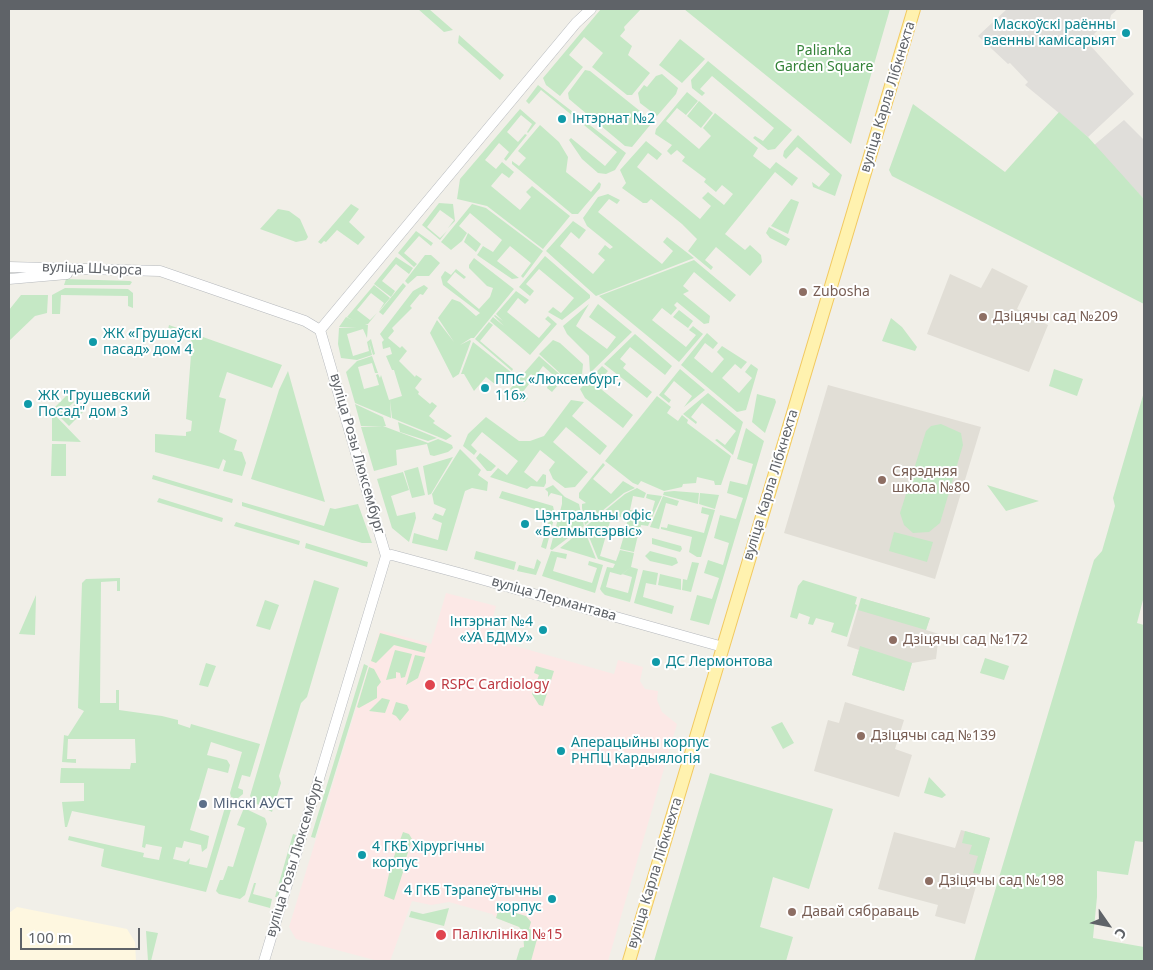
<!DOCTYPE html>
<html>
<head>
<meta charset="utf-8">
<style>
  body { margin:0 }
  #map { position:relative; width:1153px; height:970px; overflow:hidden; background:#f1efe8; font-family:"Noto Sans",sans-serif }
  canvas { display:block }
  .frame { position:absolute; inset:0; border:10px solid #5f6368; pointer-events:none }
  .north { position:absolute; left:1083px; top:900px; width:50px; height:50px; -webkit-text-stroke:4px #fff; paint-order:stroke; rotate:123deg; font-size:14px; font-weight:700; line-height:20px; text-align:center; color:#5f6368 }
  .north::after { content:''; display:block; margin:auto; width:18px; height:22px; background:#5f6368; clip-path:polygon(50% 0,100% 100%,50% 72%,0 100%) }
  .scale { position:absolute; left:20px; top:928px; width:120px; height:22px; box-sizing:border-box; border:2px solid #5f6368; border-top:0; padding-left:6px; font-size:15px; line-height:18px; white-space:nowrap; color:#5f6368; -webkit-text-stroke:4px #fff; paint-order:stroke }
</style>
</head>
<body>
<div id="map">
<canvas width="1153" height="970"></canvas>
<div class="frame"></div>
<div class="north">С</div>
<div class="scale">100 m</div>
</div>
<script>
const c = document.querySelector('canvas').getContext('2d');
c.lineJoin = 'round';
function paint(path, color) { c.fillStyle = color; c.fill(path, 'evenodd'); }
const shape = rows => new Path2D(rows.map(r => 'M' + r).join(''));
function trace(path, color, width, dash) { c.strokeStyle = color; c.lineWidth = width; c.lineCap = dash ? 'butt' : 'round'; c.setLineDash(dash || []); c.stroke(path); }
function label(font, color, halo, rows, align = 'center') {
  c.font = font + ' "Noto Sans",sans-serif'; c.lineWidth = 4; c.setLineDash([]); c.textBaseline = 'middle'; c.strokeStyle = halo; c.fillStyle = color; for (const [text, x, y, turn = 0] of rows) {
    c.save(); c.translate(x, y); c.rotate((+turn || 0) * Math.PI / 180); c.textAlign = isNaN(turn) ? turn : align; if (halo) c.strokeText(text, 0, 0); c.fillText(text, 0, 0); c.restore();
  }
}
paint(shape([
  [17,907,127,929,135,942,136,961,9,961,9,913]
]), '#fef7e0');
paint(shape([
  [1007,9,1118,9,1111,15,1110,19,1094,34,1096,37,1089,44,1134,94,1088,137,1025,85,1028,82,1010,63,1008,64,978,36],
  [1124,120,1144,140,1144,199,1093,146]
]), '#e0deda');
paint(shape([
  [992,268,1028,286,1017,309,1048,325,1029,372,927,334,950,274,981,288],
  [828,385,981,427,935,579,784,533],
  [861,598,930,618,926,630,939,634,936,659,912,663,904,691,852,675,859,650,847,646],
  [845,702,904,720,895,749,912,755,899,797,814,771,828,720,839,723],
  [961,830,990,838,965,924,935,916,938,905,878,889,894,832,955,848]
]), '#e1ded6');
paint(shape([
  [446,593,496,606,487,638,614,674,618,660,643,667,640,681,645,689,658,691,657,700,662,712,677,724,608,961,519,961,524,942,523,932,519,927,496,918,492,914,449,902,431,905,412,901,390,961,378,961,296,939,289,927,380,630,431,644]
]), '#fce8e6');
paint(shape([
  [418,9,429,9,453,30,444,32],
  [601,9,641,9,624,27,625,30,620,36,632,46,628,55,650,73,632,95,627,95,592,67,603,53,584,37,569,55,583,67,560,96,546,85,543,78],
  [684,9,890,9,851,144],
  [459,35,504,75,500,80,458,43],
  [680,39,705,59,682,83,659,65],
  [708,61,792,130,775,149,768,150,753,138,755,136,763,141,774,128,712,76,700,89,705,93,702,96,692,88,691,80],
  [585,70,590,71,650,119,651,124,632,147,625,146,569,99,568,93],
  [662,74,678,88,676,94,657,116,640,103,638,93,644,85,647,87,656,76],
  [538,85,626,153,615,170,606,174,598,173,582,159,569,140,571,138,605,166,617,152,541,90,529,104,526,101],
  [687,92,698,101,686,115,677,108,666,121,699,149,711,136,703,128,715,113,758,148,753,156,770,169,776,162,798,178,792,186,775,172,725,234,745,250,750,245,761,255,762,262,750,276,716,247,705,260,713,267,711,270,688,251,697,239,682,224,651,199,647,203,643,203,622,188,626,183,620,170,646,141,662,154,657,160,648,153,637,167,700,219,711,206,702,198,708,192,724,205,733,194,722,185,716,192,704,182,706,179,682,161,685,157,677,150,671,155,667,151,672,145,655,134,656,129],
  [699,101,713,113,701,128,687,116],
  [913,104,1005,172,1059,112,1088,137,1144,199,1144,304,892,176,889,170],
  [520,109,536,123,528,133,527,132,532,124,521,115,507,132,518,142,525,134,527,135,506,161,504,159,509,152,499,143,485,160,496,169,502,162,514,172,509,178,502,173,491,186,520,210,531,197,526,192,532,186,570,216,543,249,487,206,457,199,460,179],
  [540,125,559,142,568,157,566,172,591,192,599,182,601,184,600,188,578,214,572,214,512,164,512,161,519,166,526,158,518,151],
  [798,135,842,175,835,196,813,187,812,182,819,187,830,174,797,147,786,159,783,156,784,151],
  [608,194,620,200,617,204,609,199,598,212,662,264,673,251,663,242,667,237,694,258,596,296,546,251,573,221,586,230,579,239,571,232,560,246,593,274,605,260,598,254,605,245,610,249,613,247,587,226,583,218,598,197],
  [791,199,799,202,788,234,771,226],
  [439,203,453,204,455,221,448,228,454,220,440,210,427,227,440,238,447,231,440,240,422,225],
  [351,204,359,209,349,222,365,237,358,245,337,230,326,242,324,241,321,244,318,242],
  [472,204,486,208,543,251,523,278,521,276,531,263,510,246,497,261,519,278,512,279,477,255,483,246,493,252,502,240,470,213,459,226,467,233,462,241,451,250,441,242],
  [278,209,289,211,300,219,308,237,306,240,296,242,260,229],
  [769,227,790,239,786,246,770,238,766,233],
  [416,231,433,243,431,246,419,236,404,253,417,264,414,267,398,253],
  [468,233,481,244,476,252,464,242],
  [425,255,431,255,440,263,429,276,417,276,408,284,405,281],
  [545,256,590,295,590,298,562,320,548,312,553,307,561,313,574,298,539,269,526,284,534,291,530,296,519,287],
  [396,257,413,268,409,274,396,264,382,281,395,291,391,297,374,284],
  [474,258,514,289,474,338,471,338,460,345,470,340,471,341,459,374,453,378,430,333,437,320,454,342,438,318,452,299,460,302,476,316,480,313,443,285,441,277,445,271,451,275,456,269,466,277,464,279,455,272,447,282,479,309,490,297,493,288,487,286,469,268,469,265],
  [694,260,736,295,730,302,694,272,683,286,689,291,683,294,710,316,709,323,704,324,677,302,674,305,677,308,671,315,662,308,652,320,686,347,696,335,689,330,693,326,703,334,679,362,599,296],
  [66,279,130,281,132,282,130,285,64,285],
  [403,283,406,286,383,315,379,312],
  [374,285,390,298,379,311,384,303,371,293,357,310,370,320,377,313,368,324,365,325,368,325,367,338,363,329,347,334,353,356,369,351,367,342,371,339,375,354,373,355,369,342,372,355,357,360,341,358,338,344,339,328,357,327,339,327,346,317,353,320,347,317],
  [424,285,428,288,423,295,420,294,410,306,412,308,392,328,394,331,388,338,400,348,402,346,407,351,399,361,415,377,416,375,422,379,415,388,419,392,418,394,430,404,432,402,437,406,429,416,435,421,433,423,452,436,446,440,392,418,390,400,391,418,355,403,346,372,357,361,372,356,378,373,375,373,372,363,358,367,364,389,379,385,376,375,378,374,380,378,381,375,389,400,402,396,394,370,392,370,386,356,392,354,390,347,383,349,382,342,384,340,380,334,413,291],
  [65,288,128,289,133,293,133,308,128,306,128,296,61,295,60,314,52,314,52,295],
  [516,291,529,300,525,304,518,298,507,312,539,338,551,324,545,319,548,316,557,324,530,355,490,321,493,317,504,326,494,316,495,315,503,321,496,314],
  [21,295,48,295,47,313,35,316,9,341,9,310],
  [589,304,576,326,607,349,616,337,589,317,598,304,632,332,590,373,589,356,567,334,563,326],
  [679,310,693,321,688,328,673,317],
  [891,318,902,327,917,347,915,351,882,341],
  [489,322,493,325,480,341,513,369,512,371,475,339],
  [169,325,282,365,272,388,227,372,219,397,226,399,219,432,237,440,234,450,242,452,246,463,242,476,223,471,226,461,223,459,219,469,155,452,155,434,186,436,186,432,191,431,192,421,186,419,192,342,189,337,167,334],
  [707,333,718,343,713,349,705,343,694,358,712,373,724,359,717,352,722,346,747,362,741,369,735,364,722,378,739,393,752,378,745,372,751,364,758,369,746,410,737,412,681,365],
  [635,334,672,366,665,375,630,347,620,359,626,364,623,368,652,392,647,398,604,364],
  [553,340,560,343,583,364,582,375,573,385,539,354],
  [473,342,512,373,511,375,507,372,496,385,486,377,474,391,464,374,461,374],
  [539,356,564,378,552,392,547,388,552,374,543,366,535,377,531,374,526,381,529,384,522,393,528,398,524,402,510,389],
  [602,366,608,371,596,385,633,415,623,428,585,398,580,389],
  [680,369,705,390,684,407,692,396,674,381,664,394,671,400,669,403,659,395],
  [1054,369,1083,379,1077,396,1049,386],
  [288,371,306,435,325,502,251,479,279,390],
  [1144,392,1144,596,1137,623,1144,625,1144,842,1135,841,1128,875,1097,871,1097,897,1093,938,1144,947,1144,961,974,961,1094,560,1102,551,1115,506,1113,498],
  [708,393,743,422,733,455,715,440,717,439,725,445,736,431,702,403,691,417,697,422,696,424,683,414],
  [757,394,775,399,776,402,765,433,752,422],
  [67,395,74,402,59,416,53,409],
  [657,396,671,407,667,413,678,421,682,415,688,420,687,423,731,456,721,485,715,485,714,481,697,477,696,483,683,484,682,487,664,491,641,481,638,485,633,483,605,461],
  [571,400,584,402,572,416,607,446,600,455,566,427,553,442,588,472,575,487,565,488,553,479,549,470,555,462,540,450,524,472,537,482,543,474,546,475,546,483,544,487,531,486,527,489,490,477,498,468,507,475,518,461,482,432,471,445,477,451,474,455,463,446,468,434,486,417,519,441,530,441,544,436],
  [75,404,83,412,69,426,61,418],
  [355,404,383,417,386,426,361,426],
  [52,412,81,442,52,441],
  [398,422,437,438,428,441,400,432],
  [941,424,961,433,963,445,940,523,929,532,913,533,904,525,900,513,926,431,931,426],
  [383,426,428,443,438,439,452,445,453,448,448,452,434,456,430,455,427,444,396,450,397,465,374,471,361,427],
  [746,428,764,441,709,625,690,620,697,595,712,599,719,578,704,573,708,560,723,565,729,543,714,538,720,515,736,519,743,498,727,493,730,481,747,485,753,464,737,459],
  [52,444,66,444,66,476,51,476],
  [460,449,481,470,478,475,488,482,487,491,472,488,465,491,447,551,412,543,414,533,438,540,442,523,432,519,435,513,443,516,446,509,434,504,432,494],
  [480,453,496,466,491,471,487,471,476,458],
  [453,457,431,494,428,495,423,466],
  [603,463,605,465,593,479,611,494,623,481,635,488,624,493,585,525,582,508,582,504,586,503,579,498,579,493],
  [418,467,425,495,412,498,404,471],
  [403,472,409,490,391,496,397,516,415,512,416,518,409,542,392,528,377,479],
  [153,475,233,499,232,503,152,479],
  [553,485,565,497,579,504,584,526,552,550,550,549,562,504,562,496,551,493,548,497,548,492,545,489],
  [987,485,1039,501,1006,511],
  [637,488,646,493,644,498,633,496,630,510,651,515,655,501,646,498,647,494,662,496,648,526,641,525,639,534,625,531,628,519,612,515,600,556,616,561,620,550,634,553,631,567,621,575,610,572,606,587,628,593,632,577,622,574,631,567,638,569,630,602,605,595,602,592,600,589,607,567,613,568,615,564,598,559,585,527,625,494],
  [502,491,553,506,555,515,546,549,541,547,551,514,499,498],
  [674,491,699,493,698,504,663,495,664,492],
  [700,493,719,495,715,509,699,504],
  [663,496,679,501,677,506,666,503,659,529,650,527],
  [159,498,223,518,222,522,157,502],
  [242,502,324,526,330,508,335,509,358,504,372,543,362,543,242,506],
  [702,507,715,510,701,557,697,557,689,552,692,537,661,529,661,527,667,528,668,524,704,533,709,515,701,513],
  [236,522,300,541,299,545,234,526],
  [584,529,596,559,560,548],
  [625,532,638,535,634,552,620,549],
  [894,532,933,542,927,562,889,551],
  [652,538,681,546,682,549,680,552,652,544],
  [306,543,368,562,367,567,305,548],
  [476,551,516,562,514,570,474,559],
  [551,551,567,554,566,559,557,557,553,571,592,583,597,568,588,565,589,561,603,565,595,593,542,576],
  [650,551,676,558,678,563,672,566,650,561,645,556],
  [537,559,541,562,536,575,517,571,519,565,534,569],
  [692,562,699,563,691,592,682,590,683,579,687,580],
  [643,570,658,573,656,585,646,583,643,597,674,606,672,614,634,603],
  [660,574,681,579,681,590,658,585],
  [120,578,120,591,117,591,117,581,101,582,100,703,116,703,116,690,119,690,119,710,162,716,178,720,178,724,190,728,191,724,260,744,250,777,242,775,238,788,243,790,243,794,237,799,231,797,230,793,242,752,211,742,207,755,227,760,230,765,228,773,208,768,190,830,209,836,207,848,202,852,201,845,184,841,182,848,176,847,173,859,186,862,190,858,189,864,207,868,226,804,229,802,233,803,206,892,103,867,101,866,104,849,68,840,69,836,144,853,143,857,159,860,162,847,146,844,145,848,142,847,145,826,72,811,67,827,65,827,62,802,84,801,84,783,60,783,61,768,130,769,131,763,136,763,135,739,68,739,67,759,76,759,76,763,62,762,64,735,68,736,84,711,78,708,82,583,86,579],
  [314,580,339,588,307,697,301,703,279,776,281,783,272,812,255,803,250,796],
  [803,580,857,597,855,604,857,605,847,637,831,632,834,623,816,618,813,625,808,624,810,617,799,613,797,619,790,617,798,586],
  [36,595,35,635,19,634],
  [861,598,930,618,926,630,858,610],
  [265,600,279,605,270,630,256,626],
  [380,633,427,646,425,653,394,645,376,663,371,661],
  [860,646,912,663,904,691,852,675],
  [395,650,412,654,405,677,401,678,400,673,396,672,396,678,386,680],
  [415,655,425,657,418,678,406,685],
  [985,658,1009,666,1004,680,980,673],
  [206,663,216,666,208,687,199,685],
  [364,664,368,666,315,838,311,837],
  [536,666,554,671,543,706,539,705,532,694,539,675,534,673],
  [369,667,374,669,381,682,377,687,377,698,359,708,357,707],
  [382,698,390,700,385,713,369,711],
  [396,702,407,705,409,710,400,721,396,716,392,714],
  [782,722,794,743,783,749,771,727],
  [710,773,833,809,809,889,773,877,760,927,793,937,786,961,654,961],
  [929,777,946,795,942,798,924,793],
  [244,808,265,818,267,824,245,895,240,899,219,894,216,891,220,880,223,880,228,866,233,867,245,828,237,825],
  [965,831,990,838,980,874,973,873,978,856,969,854,972,845,962,843],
  [403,832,409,834,412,839,404,865,392,862],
  [293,834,296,835,278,897,275,897],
  [391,865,404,869,394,900,384,896],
  [254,883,256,883,253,894,272,899,270,908,248,902],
  [449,908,444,926,409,917,411,911,423,914],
  [499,908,526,916,531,922,529,929,539,932,531,961,516,961,520,948,524,947,523,932,519,927,496,918],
  [146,931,158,933,151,961,148,961]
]), '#c5e8c5');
const minor = shape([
  [9,267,160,271,305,321,320,330],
  [9,279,67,274],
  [320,330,576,23,591,9],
  [386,556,392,555,459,573,723,647],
  [264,961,386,556,320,330]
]);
const major = shape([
  [629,961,914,9]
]);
trace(minor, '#b5b8bc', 11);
trace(major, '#f2c960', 14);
trace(minor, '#fff', 10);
trace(major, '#fff2af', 12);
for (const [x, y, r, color] of [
  [1126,33,5,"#0f9aa8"],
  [562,119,5,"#0f9aa8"],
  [803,292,5,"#8d6e63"],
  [983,317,5,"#8d6e63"],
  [93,342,5,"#0f9aa8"],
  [485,388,5,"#0f9aa8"],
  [28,404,5,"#0f9aa8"],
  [882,480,5,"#8d6e63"],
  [525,524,5,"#0f9aa8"],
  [543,630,5,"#0f9aa8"],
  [893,640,5,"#8d6e63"],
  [656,662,5,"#0f9aa8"],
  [430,685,6,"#e0444e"],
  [861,736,5,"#8d6e63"],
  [561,751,5,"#0f9aa8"],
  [203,804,5,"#5c6f8a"],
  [362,855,5,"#0f9aa8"],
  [929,881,5,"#8d6e63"],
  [552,899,5,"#0f9aa8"],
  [792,912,5,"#8d6e63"],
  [441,935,6,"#e0444e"]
]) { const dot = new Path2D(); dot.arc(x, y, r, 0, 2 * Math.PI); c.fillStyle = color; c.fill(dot); trace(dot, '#fff', 2); }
label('14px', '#0d838f', '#fff', [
  ["Маскоўскі раённы",1116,25,"right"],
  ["ваенны камісарыят",1116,41,"right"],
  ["Інтэрнат №2",572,119],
  ["ЖК «Грушаўскі",103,334],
  ["пасад» дом 4",103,350],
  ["ППС «Люксембург,",495,380],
  ["116»",495,396],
  ["ЖК \"Грушевский",38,396],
  ["Посад\" дом 3",38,412],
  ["Цэнтральны офiс",535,516],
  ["«Белмытсэрвіс»",535,532],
  ["Інтэрнат №4",533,622,"right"],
  ["«УА БДМУ»",533,638,"right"],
  ["ДС Лермонтова",666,662],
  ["Аперацыйны корпус",571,743],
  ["РНПЦ Кардыялогія",571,759],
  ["4 ГКБ Хірургічны",372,847],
  ["корпус",372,863],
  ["4 ГКБ Тэрапеўтычны",542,891,"right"],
  ["корпус",542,907,"right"]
], 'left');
label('14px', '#348238', '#fff', [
  ["Palianka",824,51],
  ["Garden Square",824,67]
]);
label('14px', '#5f6368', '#fff', [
  ["вуліца Карла Лібкнехта",888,97,-73],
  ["вуліца Шчорса",92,269,2],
  ["вуліца Розы Люксембург",357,454,74],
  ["вуліца Карла Лібкнехта",771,485,-73],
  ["вуліца Лермантава",554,599,16],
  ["вуліца Розы Люксембург",295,857,-73],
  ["вуліца Карла Лібкнехта",655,873,-73]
]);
label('14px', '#785e54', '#fff', [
  ["Zubosha",813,292],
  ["Дзіцячы сад №209",993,317],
  ["Сярэдняя",892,472],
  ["школа №80",892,488],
  ["Дзіцячы сад №172",903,640],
  ["Дзіцячы сад №139",871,736],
  ["Дзіцячы сад №198",939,881],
  ["Давай сябраваць",802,912]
], 'left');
label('14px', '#be3a42', '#fff', [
  ["RSPC Cardiology",441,685],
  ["Паліклініка №15",452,935]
], 'left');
label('14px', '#4e5e75', '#fff', [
  ["Мінскі АУСТ",213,804]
], 'left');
</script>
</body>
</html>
